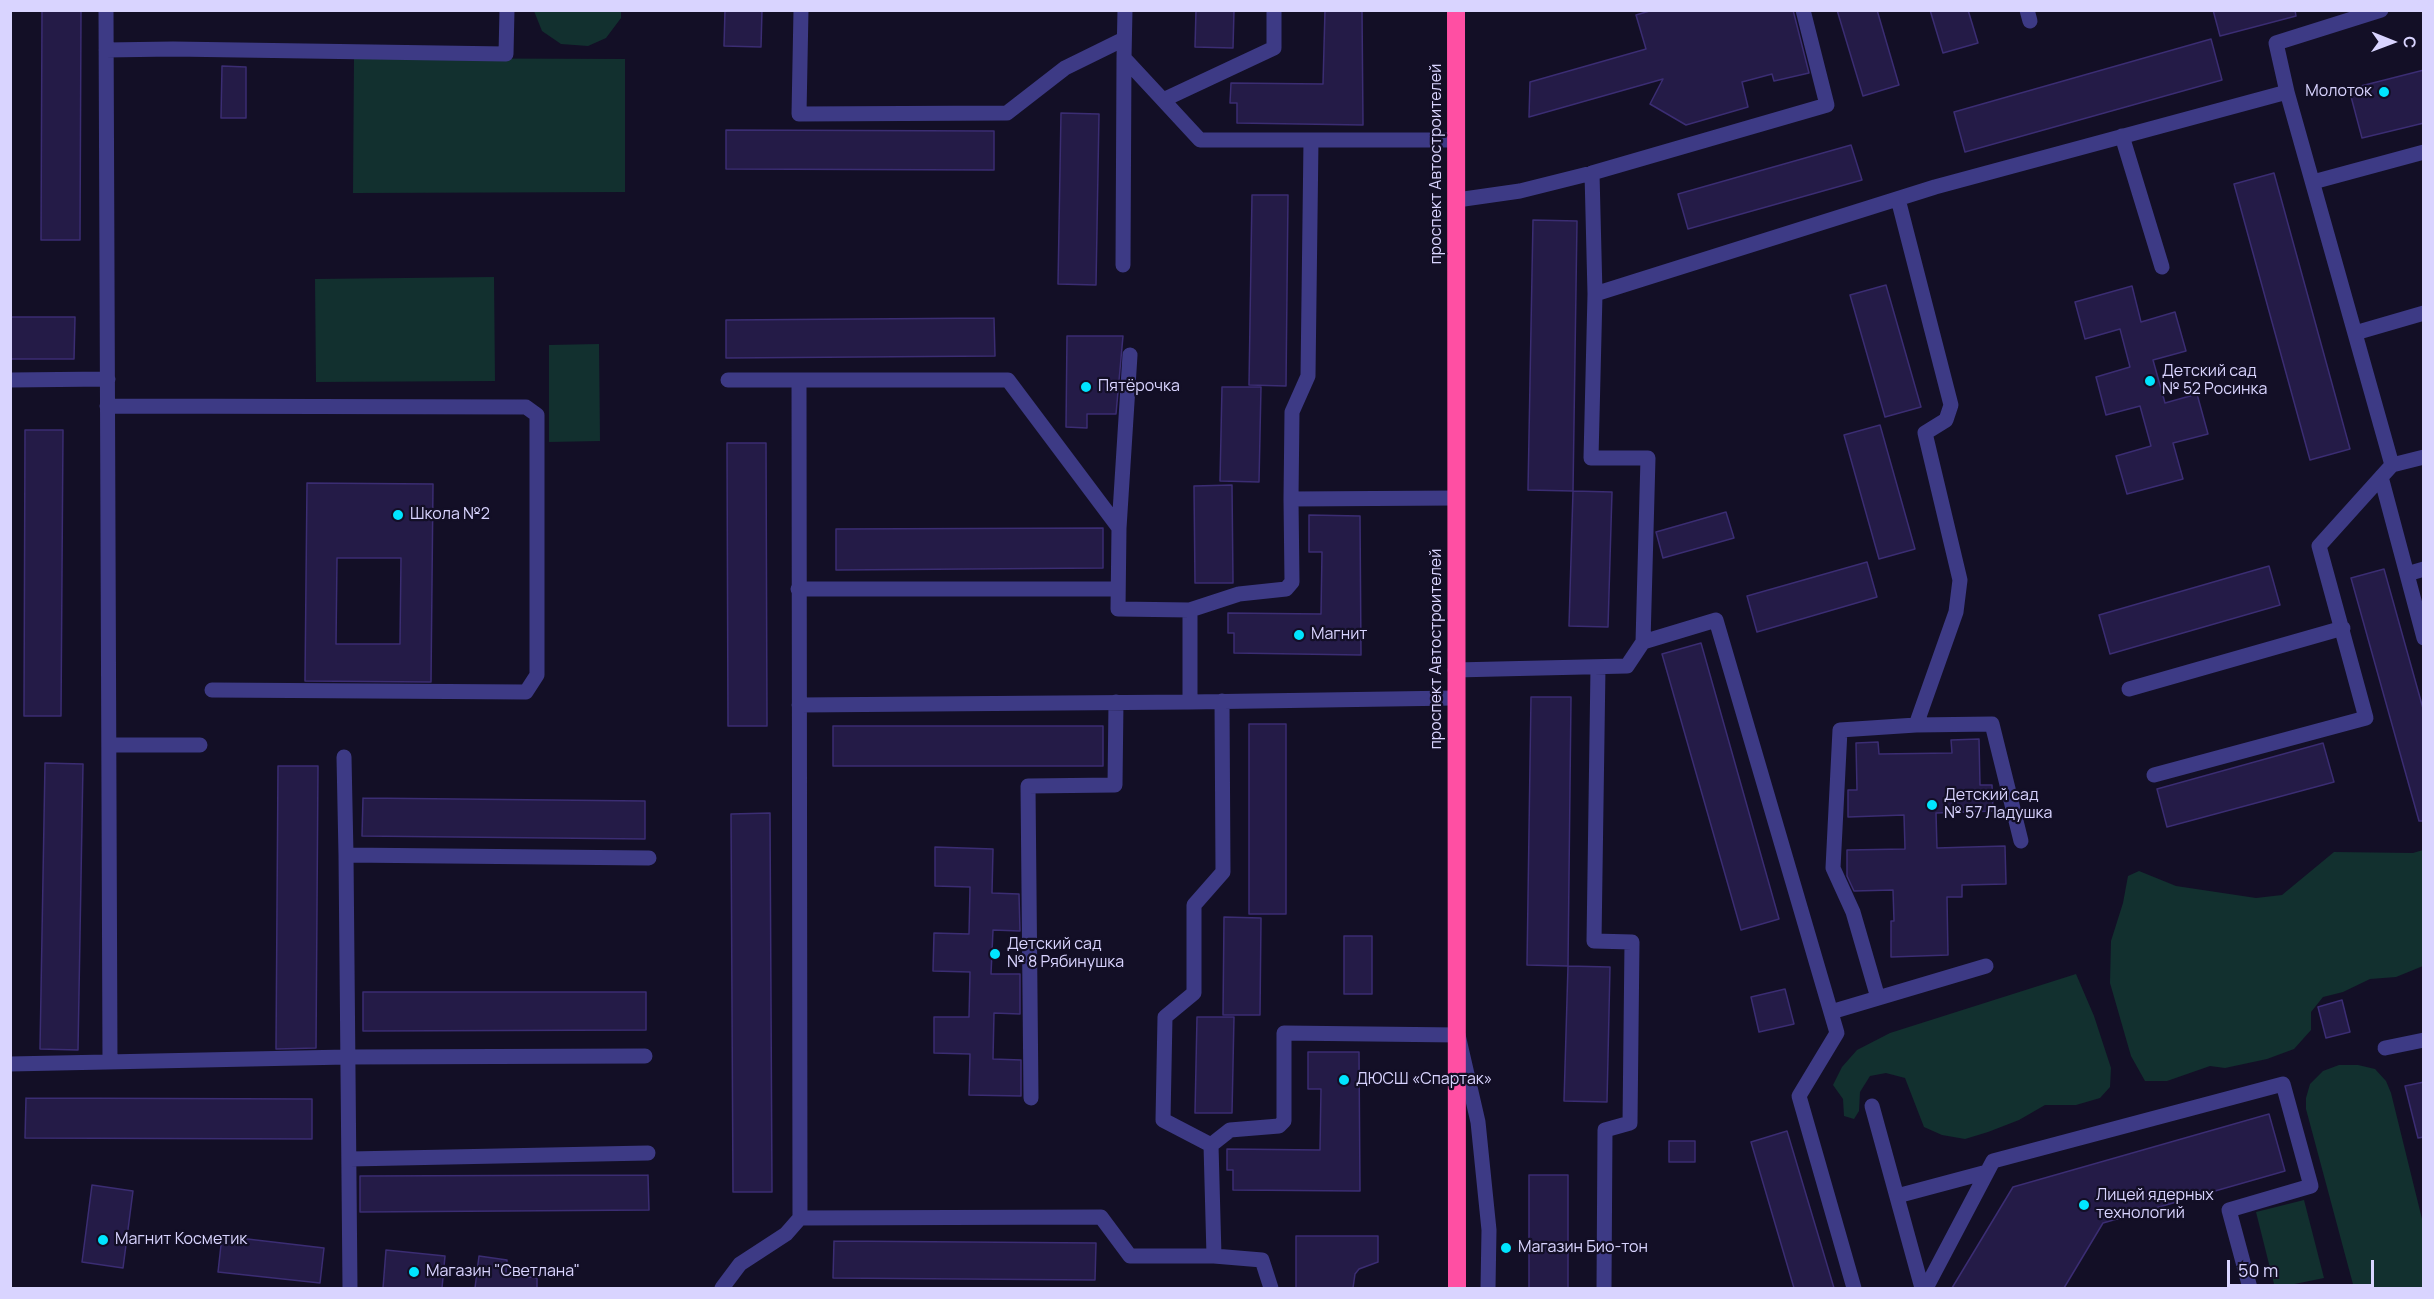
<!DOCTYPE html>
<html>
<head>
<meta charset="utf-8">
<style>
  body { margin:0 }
  #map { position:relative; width:2434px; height:1299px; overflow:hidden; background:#130f26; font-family:Manrope,sans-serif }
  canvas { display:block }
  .frame { position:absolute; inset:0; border:12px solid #d9d4ff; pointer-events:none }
  .north { position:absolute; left:2362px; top:12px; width:60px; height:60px; -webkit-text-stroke:4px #130f26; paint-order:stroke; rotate:91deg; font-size:16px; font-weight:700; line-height:24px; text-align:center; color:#d9d4ff }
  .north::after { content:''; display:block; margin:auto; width:21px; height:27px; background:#d9d4ff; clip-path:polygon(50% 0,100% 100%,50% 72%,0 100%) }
  .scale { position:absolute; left:2227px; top:1260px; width:147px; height:27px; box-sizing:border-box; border:3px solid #d9d4ff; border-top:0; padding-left:8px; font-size:18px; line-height:21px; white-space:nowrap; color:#d9d4ff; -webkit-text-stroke:4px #130f26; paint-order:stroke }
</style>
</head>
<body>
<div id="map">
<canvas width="2434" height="1299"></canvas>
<div class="frame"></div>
<div class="north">С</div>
<div class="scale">50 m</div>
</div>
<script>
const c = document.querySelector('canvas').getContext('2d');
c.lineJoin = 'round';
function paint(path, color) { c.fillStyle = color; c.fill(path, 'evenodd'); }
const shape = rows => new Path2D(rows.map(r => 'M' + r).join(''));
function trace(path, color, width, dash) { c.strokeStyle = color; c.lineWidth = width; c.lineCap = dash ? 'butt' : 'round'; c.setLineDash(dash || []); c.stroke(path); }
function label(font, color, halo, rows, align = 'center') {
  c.font = font + ' Manrope,sans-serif'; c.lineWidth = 4.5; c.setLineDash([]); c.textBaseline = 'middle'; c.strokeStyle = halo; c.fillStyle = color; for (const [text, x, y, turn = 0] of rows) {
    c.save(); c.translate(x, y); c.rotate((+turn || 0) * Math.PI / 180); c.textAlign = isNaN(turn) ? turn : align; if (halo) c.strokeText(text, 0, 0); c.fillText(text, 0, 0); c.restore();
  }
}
paint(shape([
  [534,11,621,11,621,18,606,38,588,46,561,44,542,31],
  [354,58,625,59,625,192,353,193],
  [494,277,495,381,316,382,315,279],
  [599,344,600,441,549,442,549,345],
  [2423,850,2423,966,2396,977,2370,979,2343,992,2323,997,2311,1012,2311,1030,2294,1049,2267,1059,2225,1068,2210,1066,2167,1081,2145,1081,2131,1056,2110,983,2111,941,2123,903,2128,876,2139,871,2176,886,2256,898,2282,895,2334,852,2413,853],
  [2076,974,2094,1016,2111,1068,2110,1087,2100,1098,2076,1105,2045,1105,2019,1120,1988,1132,1965,1139,1942,1135,1924,1127,1905,1078,1886,1073,1870,1076,1860,1092,1859,1111,1854,1119,1844,1116,1843,1099,1833,1085,1842,1067,1857,1050,1890,1033],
  [2339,1065,2358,1065,2375,1069,2386,1081,2391,1093,2423,1223,2423,1288,2354,1288,2306,1109,2306,1098,2310,1084,2323,1071],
  [2304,1200,2324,1278,2275,1288,2256,1212]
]), '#12302f');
const building = shape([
  [42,10,81,10,80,240,41,240,42,10],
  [725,10,762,10,761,47,724,46,725,10],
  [1196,10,1234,10,1233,48,1195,47,1196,10],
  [1325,10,1362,10,1363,125,1237,123,1237,103,1230,103,1231,83,1323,84,1325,10],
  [1653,10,1793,10,1809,73,1774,81,1772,74,1742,82,1748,107,1686,125,1650,104,1663,79,1529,117,1530,82,1646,49,1636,15,1653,10],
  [1837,10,1877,10,1899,85,1863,96,1837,10],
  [1930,10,1968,10,1978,43,1943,53,1930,10],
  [2213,10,2295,10,2296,16,2220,36,2213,10],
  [2211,39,2222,80,1965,152,1954,112,2211,39],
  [222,66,246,67,246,118,221,118,222,66],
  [2424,70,2424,123,2362,138,2349,89,2424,70],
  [1061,113,1099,114,1096,285,1058,284,1061,113],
  [726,130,994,131,994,170,726,169,726,130],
  [1851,145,1862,180,1688,229,1678,194,1851,145],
  [2274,173,2350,449,2310,460,2234,184,2274,173],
  [1252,195,1288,195,1286,386,1249,385,1252,195],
  [1533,220,1577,221,1573,491,1528,490,1533,220],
  [1886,285,1921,407,1885,417,1850,295,1886,285],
  [2132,286,2141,322,2175,312,2186,351,2153,360,2165,403,2197,394,2208,434,2173,443,2183,479,2127,494,2116,456,2151,446,2140,406,2106,415,2096,377,2130,367,2120,329,2085,339,2075,302,2132,286],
  [10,317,75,317,74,359,10,359,10,317],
  [994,318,995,356,726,358,726,320,994,318],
  [1067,336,1123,336,1116,414,1087,414,1087,428,1066,427,1067,336],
  [1222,387,1261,387,1259,482,1220,481,1222,387],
  [1880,425,1915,549,1879,559,1844,435,1880,425],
  [25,430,63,430,61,716,24,716,25,430],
  [727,443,766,443,767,726,728,726,727,443],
  [307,483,433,484,431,682,305,681,307,483],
  [337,558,401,558,400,644,336,644,337,558],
  [1232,485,1233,583,1195,583,1194,486,1232,485],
  [1573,491,1612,492,1608,627,1569,626,1573,491],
  [1726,512,1734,538,1663,558,1656,532,1726,512],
  [1309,515,1360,516,1361,655,1234,653,1234,633,1228,633,1228,613,1321,614,1322,552,1309,552,1309,515],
  [1103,528,1103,568,836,570,836,529,1103,528],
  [1867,562,1877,597,1757,632,1747,596,1867,562],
  [2269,566,2280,605,2110,654,2099,615,2269,566],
  [2384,569,2424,712,2424,821,2419,821,2351,578,2384,569],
  [1701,643,1779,919,1741,930,1662,654,1701,643],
  [1531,697,1571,697,1568,966,1527,965,1531,697],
  [1249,724,1286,724,1286,914,1249,914,1249,724],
  [833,726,1103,726,1103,766,833,766,833,726],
  [1979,739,1980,785,1992,785,1993,811,1936,813,1937,848,2005,846,2006,884,1962,885,1962,897,1947,897,1948,955,1891,957,1891,921,1894,921,1893,890,1854,891,1847,876,1847,850,1905,849,1904,815,1848,817,1848,790,1857,790,1856,743,1878,742,1879,754,1952,753,1951,740,1979,739],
  [2323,743,2334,782,2167,827,2157,789,2323,743],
  [45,763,83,764,78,1050,40,1049,45,763],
  [278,766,318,766,316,1048,276,1049,278,766],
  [363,798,645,801,645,839,362,836,363,798],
  [770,813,772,1192,733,1192,731,814,770,813],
  [935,847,993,849,992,893,1019,894,1020,931,993,930,991,974,1020,974,1020,1014,994,1013,993,1059,1021,1060,1021,1096,969,1095,970,1054,934,1053,934,1017,969,1017,970,972,933,971,934,933,969,934,970,887,935,886,935,847],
  [1224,917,1261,918,1260,1015,1223,1015,1224,917],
  [1344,936,1372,936,1372,994,1344,994,1344,936],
  [1568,966,1610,967,1607,1102,1564,1101,1568,966],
  [1785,989,1794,1024,1759,1032,1751,997,1785,989],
  [363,992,646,992,646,1030,363,1031,363,992],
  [2342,1000,2350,1032,2326,1038,2318,1007,2342,1000],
  [1197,1017,1234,1017,1232,1113,1195,1113,1197,1017],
  [1308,1052,1359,1052,1360,1191,1233,1190,1233,1170,1227,1170,1227,1149,1320,1150,1321,1089,1308,1089,1308,1052],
  [2424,1082,2424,1137,2418,1138,2405,1086,2424,1082],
  [26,1098,312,1099,312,1139,25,1138,26,1098],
  [2269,1114,2285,1171,2103,1223,2064,1288,1952,1288,2013,1187,2269,1114],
  [1787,1131,1834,1288,1794,1288,1751,1142,1787,1131],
  [1669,1141,1695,1141,1695,1162,1669,1162,1669,1141],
  [648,1175,649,1210,360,1212,360,1176,648,1175],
  [1529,1175,1568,1175,1568,1288,1529,1288,1529,1175],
  [92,1185,133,1191,123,1268,82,1262,92,1185],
  [222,1236,324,1248,320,1283,218,1272,222,1236],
  [1296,1236,1378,1236,1378,1262,1359,1269,1355,1274,1353,1288,1296,1288,1296,1236],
  [834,1241,1096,1243,1095,1280,833,1278,834,1241],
  [386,1250,445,1256,442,1288,383,1288,386,1250],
  [479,1256,507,1260,506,1274,537,1278,537,1288,475,1288,479,1256]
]);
paint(building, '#241b47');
trace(building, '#3b2d73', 1.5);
trace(shape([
  [106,10,110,1062],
  [801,10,799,114,1007,113,1065,68,1124,39],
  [1125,10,1124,58,1163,100,1274,48,1274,10],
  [2027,10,2030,21],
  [106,50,173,49,506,54,507,10],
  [2287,92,2392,465,2424,457],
  [1163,100,1200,140,1456,140],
  [2122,136,2162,267],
  [1592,173,1595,294,1591,458,1648,458,1643,642],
  [2313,182,2424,152],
  [1898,199,1951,405,1946,420,1925,433,1960,580,1956,612,1916,725],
  [1457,200,1520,191,1592,173,1827,105,1803,10],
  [1123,265,1124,58],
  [1595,294,1935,187,2287,92,2276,43,2381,10],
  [2355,333,2424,313],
  [10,380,108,379],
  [728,380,1008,380,1119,528,1118,609,1190,610],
  [799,380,800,1218,1101,1217,1130,1256,1214,1256,1262,1260,1271,1288],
  [107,406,526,407,537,415,537,675,526,692,212,690],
  [2381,477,2424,638],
  [1291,499,1292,412,1308,376,1311,140],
  [1119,528,1130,355],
  [2407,574,2424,569],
  [798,589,1118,589],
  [1598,667,1594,941,1632,942,1630,1123,1605,1130,1604,1288],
  [1455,670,1627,666,1643,642,1716,620,1837,1033,1799,1096,1854,1288],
  [2129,689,2343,628],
  [1456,698,1190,702,1190,610,1239,594,1286,589,1292,582,1291,499,1457,498],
  [799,705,1190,702],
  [109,745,200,745],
  [344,757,346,855,649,858],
  [2154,775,2366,718,2319,546,2392,465],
  [346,855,350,1288],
  [1878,998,1853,912,1833,868,1840,730,1916,725,1992,724,2021,841],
  [1831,1012,1986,966],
  [2385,1048,2424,1040],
  [10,1064,347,1057,645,1056],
  [1031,1098,1028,786,1115,785,1116,702],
  [1872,1106,1922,1288],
  [1211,1145,1163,1120,1165,1017,1194,993,1194,905,1223,872,1222,701],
  [350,1159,648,1153],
  [1897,1196,1987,1172],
  [1214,1256,1211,1145,1230,1130,1279,1126,1284,1121,1284,1033,1458,1035,1478,1122,1489,1230,1488,1288],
  [722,1288,740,1264,786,1234,800,1218],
  [1926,1288,1993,1161,2283,1084,2311,1186,2229,1210,2250,1288]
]), '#3d3a85', 15);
trace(shape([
  [1456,10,1457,1288]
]), '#ff4fa3', 18);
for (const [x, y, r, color] of [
  [2384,92,6,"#00e5ff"],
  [2150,381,6,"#00e5ff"],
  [1086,387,6,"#00e5ff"],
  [398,515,6,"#00e5ff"],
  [1299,635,6,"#00e5ff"],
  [1932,805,6,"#00e5ff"],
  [995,954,6,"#00e5ff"],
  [1344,1080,6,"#00e5ff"],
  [2084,1205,6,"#00e5ff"],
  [103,1240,6,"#00e5ff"],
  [1506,1248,6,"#00e5ff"],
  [414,1272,6,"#00e5ff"]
]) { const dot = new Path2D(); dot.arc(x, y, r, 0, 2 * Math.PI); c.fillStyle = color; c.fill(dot); trace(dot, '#130f26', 2); }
label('16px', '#d9d4ff', '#130f26', [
  ["Молоток",2372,92,"right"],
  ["Детский сад",2162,372],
  ["№ 52 Росинка",2162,390],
  ["Пятёрочка",1098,387],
  ["Школа №2",410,515],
  ["Магнит",1311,635],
  ["Детский сад",1944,796],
  ["№ 57 Ладушка",1944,814],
  ["Детский сад",1007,945],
  ["№ 8 Рябинушка",1007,963],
  ["ДЮСШ «Спартак»",1356,1080],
  ["Лицей ядерных",2096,1196],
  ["технологий",2096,1214],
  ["Магнит Косметик",115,1240],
  ["Магазин Био-тон",1518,1248],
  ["Магазин \"Светлана\"",426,1272]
], 'left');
label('16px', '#d9d4ff', '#130f26', [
  ["проспект Автостроителей",1437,164,-90],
  ["проспект Автостроителей",1437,649,-90]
]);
</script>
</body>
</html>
